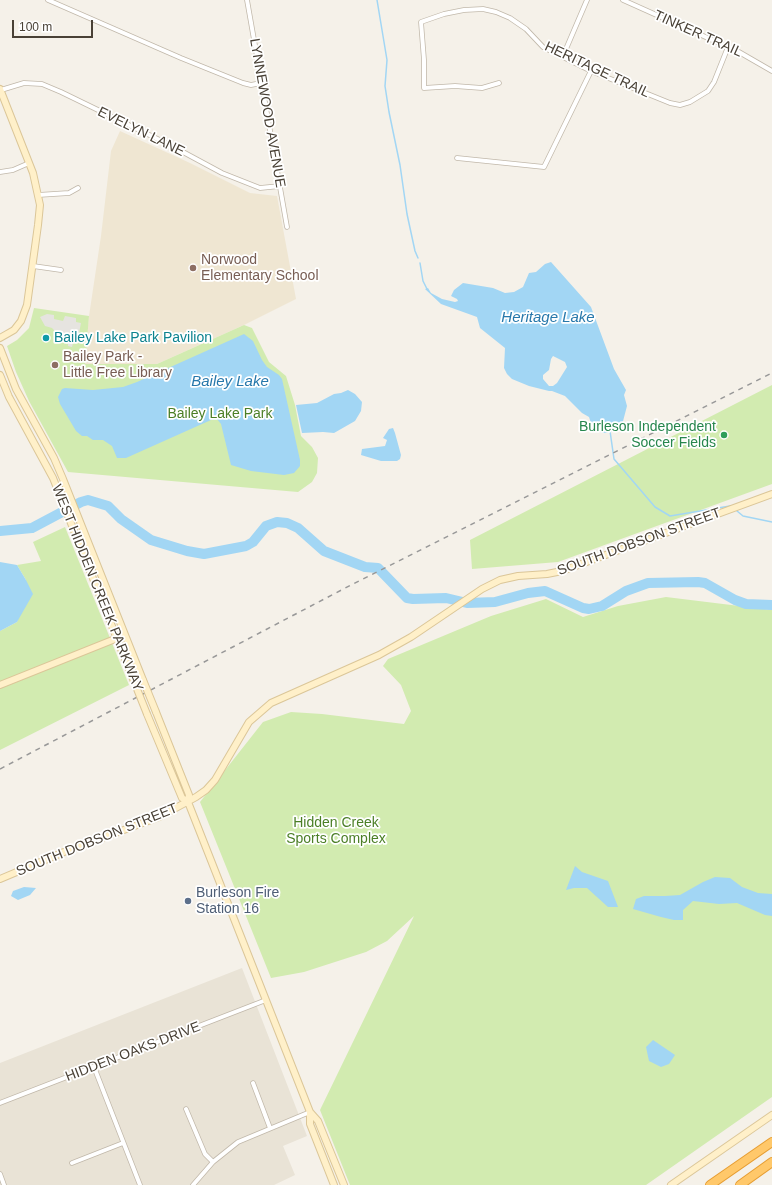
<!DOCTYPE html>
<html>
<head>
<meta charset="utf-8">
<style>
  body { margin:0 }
  #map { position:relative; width:772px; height:1185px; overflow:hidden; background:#f5f1e9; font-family:Helvetica,sans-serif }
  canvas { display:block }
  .scale { position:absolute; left:12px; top:20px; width:81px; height:18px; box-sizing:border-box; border:2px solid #494136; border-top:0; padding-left:5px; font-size:12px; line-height:14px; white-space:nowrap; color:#494136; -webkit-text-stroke:3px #fff; paint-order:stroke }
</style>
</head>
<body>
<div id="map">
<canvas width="772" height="1185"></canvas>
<div class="scale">100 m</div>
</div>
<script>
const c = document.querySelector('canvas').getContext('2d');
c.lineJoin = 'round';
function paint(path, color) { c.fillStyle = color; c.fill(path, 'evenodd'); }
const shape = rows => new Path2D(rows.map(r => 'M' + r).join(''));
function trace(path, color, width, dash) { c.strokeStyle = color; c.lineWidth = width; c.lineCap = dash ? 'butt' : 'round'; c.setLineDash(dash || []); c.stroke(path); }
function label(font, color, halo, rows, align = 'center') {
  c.font = font + ' Helvetica,sans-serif'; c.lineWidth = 3.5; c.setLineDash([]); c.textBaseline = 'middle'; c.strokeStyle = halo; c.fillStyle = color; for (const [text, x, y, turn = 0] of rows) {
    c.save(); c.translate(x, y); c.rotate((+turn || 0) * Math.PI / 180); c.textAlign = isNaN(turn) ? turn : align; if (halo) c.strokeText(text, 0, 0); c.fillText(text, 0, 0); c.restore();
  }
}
paint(shape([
  [242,968,307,1136,283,1146,295,1175,274,1185,0,1185,0,1063]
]), '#e9e3d6');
paint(shape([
  [120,131,190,163,250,193,277,196,296,299,244,325,157,364,84,364,89,316,101,236,111,151]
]), '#efe6d2');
paint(shape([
  [34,308,89,316,85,364,157,364,244,325,252,328,269,362,286,376,295,405,301,436,312,447,318,458,317,473,312,482,298,492,68,472,29,401,16,372,7,346,17,340,29,328],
  [772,385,772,484,558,562,472,569,470,540],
  [65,527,129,685,0,750,0,631,17,622,26,580,17,565,41,561,33,542],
  [666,597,772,610,772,1097,646,1185,350,1185,320,1110,414,916,387,941,366,952,304,972,271,978,200,802,263,722,291,712,322,714,404,724,411,711,401,685,383,666,388,659,491,616,546,599,583,617,618,606]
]), '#d2ebb0');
paint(shape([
  [47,314,54,315,54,319,63,321,65,316,76,318,76,322,81,323,77,343,73,343,72,347,68,346,68,342,62,339,52,328,45,326,40,317]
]), '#e6e4e0');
paint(shape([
  [551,262,591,307,614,369,626,390,624,395,627,406,622,425,617,431,604,433,597,431,592,426,589,417,582,413,565,396,552,391,549,391,529,386,512,379,507,374,504,368,505,348,480,328,477,317,441,304,425,289,428,288,431,293,442,299,455,302,458,301,457,299,451,296,454,290,463,283,493,288,505,293,514,292,523,287,529,273,536,272,545,264],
  [553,356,565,362,567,367,557,383,553,386,549,386,543,379,543,375,549,370,551,359],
  [244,334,253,341,262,360,267,367,279,375,282,379,300,460,300,466,294,473,284,475,251,471,231,465,221,424,217,419,211,420,126,458,117,458,112,446,103,440,93,440,87,436,82,436,76,431,60,404,58,397,62,389,65,388,93,390,123,387,137,382],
  [348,390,355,394,362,402,361,411,355,421,334,433,323,432,302,433,296,405,317,403,334,394,341,393],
  [393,428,395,433,401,455,400,459,397,461,381,461,361,455,362,449,385,446,387,440,383,438,389,429],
  [0,562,17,565,26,580,33,594,17,622,0,631],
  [575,866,582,872,608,881,618,907,608,907,587,888,574,888,566,890],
  [715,877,730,878,742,887,758,893,772,894,772,916,765,915,737,903,719,904,693,901,683,910,683,920,674,920,661,917,633,909,636,899,644,896,665,896,680,895,703,882],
  [24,887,36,888,30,895,18,900,11,896,13,891],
  [653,1040,675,1055,669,1064,661,1067,649,1061,646,1047]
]), '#a2d6f4');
trace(shape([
  [377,0,387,60,385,86,389,112,400,165,407,214,415,251,418,258],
  [420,263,423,281,427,289],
  [610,431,614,459,655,507,670,516,730,506],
  [737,511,743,516,772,522]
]), '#a2d6f4', 1.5);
trace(shape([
  [0,531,32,528,81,502,88,500,108,506,121,519,151,540,187,551,204,554,246,546,253,542,266,526,277,522,287,523,298,528,324,551,365,567,378,568,407,598,413,599,446,598,467,603,495,602,528,593,545,591,583,608,589,609,602,606,626,591,648,583,698,582,705,583,735,600,746,604,772,605]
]), '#a2d6f4', 10);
const street = shape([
  [48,0,181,58,243,83,251,85,261,83],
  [247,0,287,227],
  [623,0,739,52,772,71],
  [563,56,587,0],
  [499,83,482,88,455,86,424,88,424,60,421,22,444,14,464,10,483,9,496,12,510,18,526,29,543,47,591,71,670,103,680,105,690,102,708,91,714,82,728,47],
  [1,90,24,83,42,84,61,92,170,145,222,173,260,188,280,186],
  [457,158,544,167,591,71],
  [0,172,13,170,29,163],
  [38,195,69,193,78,188],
  [33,266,61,270],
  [94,1067,140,1185],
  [253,1083,270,1128],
  [0,1103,266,1000],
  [186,1109,205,1154,213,1162],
  [72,1163,123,1143],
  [0,1174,4,1185],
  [193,1185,213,1162,238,1142,310,1112]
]);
const secondary = shape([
  [0,89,33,173,40,205,38,225,27,305,21,321,14,330,0,338],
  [0,348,16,389,54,458,63,479,143,680],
  [0,375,9,397,53,478,135,684],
  [0,685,125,635],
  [156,712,189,795,188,802],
  [147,714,182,798,188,802,310,1112,310,1124,334,1185],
  [0,879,64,852,159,817,196,797,206,790,215,780,249,722,271,703,379,655,411,637,482,589,500,580,518,576,547,574,562,571,772,494],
  [310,1112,318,1121,344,1185],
  [671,1185,772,1115]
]);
const highway = shape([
  [710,1185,772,1142],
  [740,1185,772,1162]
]);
trace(street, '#c1b8aa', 5.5);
trace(secondary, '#dbc698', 8);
trace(highway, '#e69d32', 10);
trace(street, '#fff', 4);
trace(secondary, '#fff0c9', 6);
trace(highway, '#ffc86a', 8);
trace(shape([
  [0,769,351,585,772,373]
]), '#989898', 1.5, [5, 5]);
const secondaryBridge = shape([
  [143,680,156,712],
  [135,684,147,714]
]);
trace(secondaryBridge, '#dbc698', 8, []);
trace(secondaryBridge, '#fff0c9', 6);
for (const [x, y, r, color] of [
  [193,268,4,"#8d6e63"],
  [46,338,4,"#0f9aa8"],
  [55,365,4,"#8d6e63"],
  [724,435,4,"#2e9e5b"],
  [188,901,4,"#5c6f8a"]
]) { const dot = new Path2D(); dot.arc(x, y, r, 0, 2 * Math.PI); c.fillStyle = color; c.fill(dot); trace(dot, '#fff', 1.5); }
label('14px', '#494136', '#fff', [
  ["TINKER TRAIL",698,34,24],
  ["HERITAGE TRAIL",597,70,25],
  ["LYNNEWOOD AVENUE",267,113,80],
  ["EVELYN LANE",141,132,26],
  ["SOUTH DOBSON STREET",639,542,-20],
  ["WEST HIDDEN CREEK PARKWAY",97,588,68],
  ["SOUTH DOBSON STREET",97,840,-22],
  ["HIDDEN OAKS DRIVE",133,1052,-21]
]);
label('14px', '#785e54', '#fff', [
  ["Norwood",201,260],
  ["Elementary School",201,276],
  ["Bailey Park -",63,357],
  ["Little Free Library",63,373]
], 'left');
label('14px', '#0d838f', '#fff', [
  ["Bailey Lake Park Pavilion",54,338]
], 'left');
label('14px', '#4b7f26', '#fff', [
  ["Bailey Lake Park",220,414],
  ["Hidden Creek",336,823],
  ["Sports Complex",336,839]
]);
label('14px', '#27864d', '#fff', [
  ["Burleson Independent",716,427],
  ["Soccer Fields",716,443]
], 'right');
label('14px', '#4e5e75', '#fff', [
  ["Burleson Fire",196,893],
  ["Station 16",196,909]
], 'left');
label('italic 15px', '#2778ab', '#fff', [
  ["Heritage Lake",548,318],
  ["Bailey Lake",230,382]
]);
</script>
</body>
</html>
